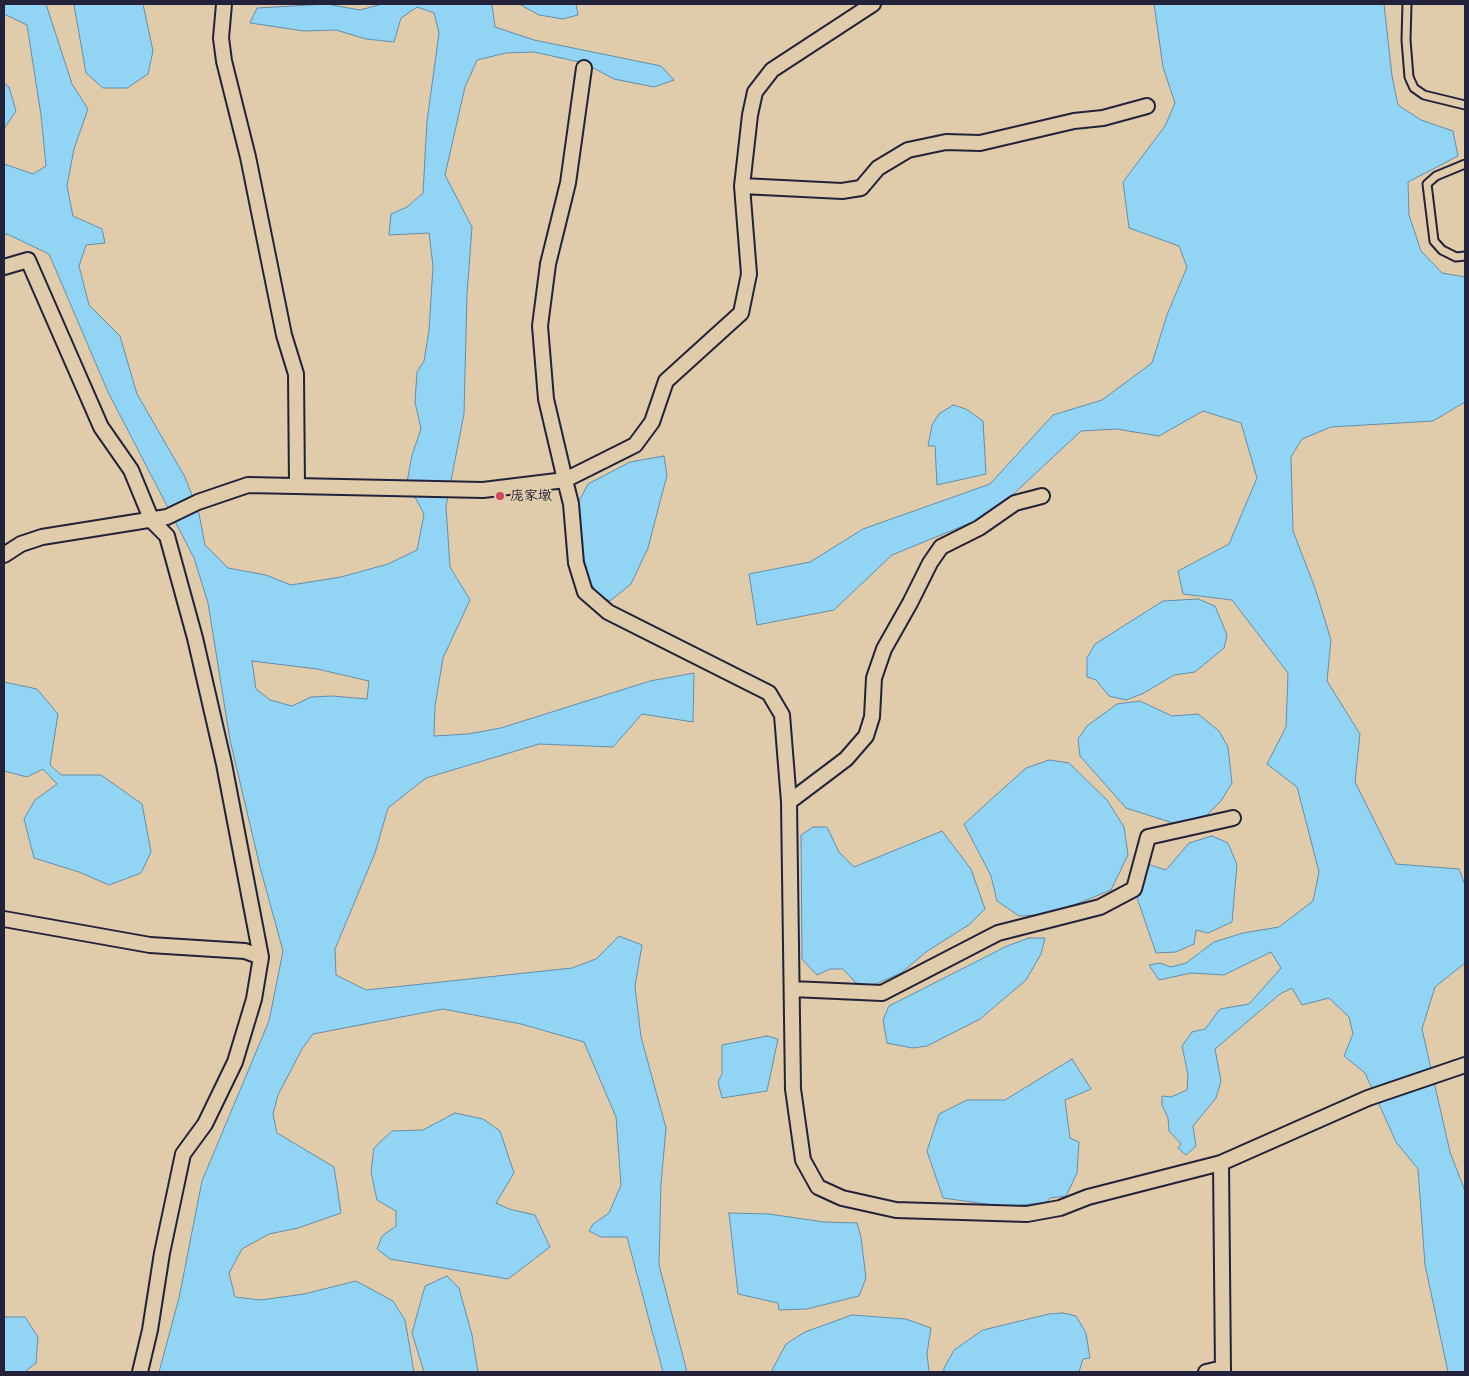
<!DOCTYPE html>
<html>
<head>
<meta charset="utf-8">
<style>
  body { margin:0 }
  #map { position:relative; width:1469px; height:1376px; overflow:hidden; background:#e0ccaa; font-family:"Shantell Sans",sans-serif }
  canvas { display:block }
  .frame { position:absolute; inset:0; border:5px solid #22223b; pointer-events:none }
</style>
</head>
<body>
<div id="map">
<canvas width="1469" height="1376"></canvas>
<div class="frame"></div>
</div>
<script>
const c = document.querySelector('canvas').getContext('2d');
c.lineJoin = 'round';
function paint(path, color) { c.fillStyle = color; c.fill(path, 'evenodd'); }
const shape = rows => new Path2D(rows.map(r => 'M' + r).join(''));
function trace(path, color, width, dash) { c.strokeStyle = color; c.lineWidth = width; c.lineCap = dash ? 'butt' : 'round'; c.setLineDash(dash || []); c.stroke(path); }
function label(font, color, halo, rows, align = 'center') {
  c.font = font + ' "Shantell Sans","LXGW WenKai TC",sans-serif'; c.lineWidth = 4; c.setLineDash([]); c.textBaseline = 'middle'; c.strokeStyle = halo; c.fillStyle = color; for (const [text, x, y, turn = 0] of rows) {
    c.save(); c.translate(x, y); c.rotate((+turn || 0) * Math.PI / 180); c.textAlign = isNaN(turn) ? turn : align; if (halo) c.strokeText(text, 0, 0); c.fillText(text, 0, 0); c.restore();
  }
}
const water = shape([
  [4,4,46,4,72,84,88,109,74,149,67,186,73,216,102,229,105,243,86,245,79,266,89,305,120,336,137,394,185,477,199,514,205,545,228,568,266,575,291,585,341,577,388,564,417,550,424,514,407,482,412,455,421,429,415,402,417,372,424,361,429,330,433,266,429,233,389,235,391,214,407,207,423,193,427,121,439,33,434,13,417,7,401,18,394,42,366,39,336,30,304,31,250,23,257,8,327,4,360,10,382,4,492,4,495,27,534,40,661,66,674,80,654,87,614,79,584,63,534,52,506,53,477,60,465,87,445,175,472,227,467,294,464,414,446,506,450,567,470,600,443,658,435,706,434,736,468,734,501,728,650,681,694,673,693,722,642,714,613,747,539,744,426,778,388,808,375,853,335,949,336,975,366,990,572,968,596,959,619,936,642,945,635,986,641,1037,666,1128,661,1184,659,1265,687,1372,663,1372,627,1237,601,1237,589,1231,593,1224,609,1213,621,1185,616,1117,584,1042,521,1024,443,1009,313,1034,302,1049,278,1095,273,1114,277,1133,334,1167,341,1213,298,1228,269,1234,242,1249,229,1273,235,1297,261,1300,304,1294,356,1281,393,1301,405,1320,414,1372,159,1372,179,1298,202,1181,269,1021,283,951,260,867,230,740,208,603,194,558,108,392,49,254,7,234,4,235,4,164,33,174,46,166,41,115,27,25,4,14,4,4],
  [252,661,317,669,369,681,367,699,332,696,311,697,292,706,270,700,256,689,252,661],
  [77,4,143,4,153,51,148,74,127,88,103,88,86,73,74,5,77,4],
  [519,4,576,4,578,15,563,19,539,15,519,4],
  [1154,4,1384,4,1392,76,1398,105,1421,120,1453,131,1458,156,1408,182,1409,215,1421,251,1442,273,1465,277,1465,402,1433,421,1331,427,1302,439,1291,457,1293,531,1315,588,1331,640,1327,681,1360,734,1355,782,1396,864,1459,869,1465,885,1465,963,1435,987,1422,1029,1450,1152,1465,1191,1465,1372,1448,1372,1425,1265,1418,1169,1396,1142,1365,1073,1344,1056,1353,1034,1349,1017,1329,998,1302,1005,1292,988,1280,994,1215,1049,1221,1081,1216,1098,1193,1126,1196,1146,1186,1155,1178,1148,1181,1144,1169,1131,1168,1118,1162,1105,1162,1096,1171,1097,1187,1090,1188,1075,1182,1046,1192,1032,1205,1029,1220,1009,1249,1004,1281,968,1271,952,1224,975,1191,973,1159,980,1149,965,1160,963,1171,967,1186,963,1214,942,1243,933,1279,927,1313,901,1319,872,1297,787,1267,764,1286,727,1288,673,1232,600,1183,594,1178,571,1229,544,1257,478,1241,423,1203,411,1159,436,1116,429,1081,431,992,514,892,555,834,610,757,625,749,574,810,562,863,529,990,484,1053,415,1102,400,1152,363,1167,315,1187,267,1179,246,1129,228,1123,182,1165,126,1175,103,1163,67,1154,4],
  [4,83,9,87,16,111,4,129,4,83],
  [953,405,966,409,983,421,986,474,937,485,935,446,928,446,932,425,939,414,953,405],
  [664,456,667,475,648,548,631,584,610,601,599,596,589,581,583,557,577,505,588,484,630,462,664,456],
  [1198,599,1215,606,1227,635,1224,648,1195,672,1174,675,1144,693,1126,700,1109,696,1096,680,1087,677,1087,658,1095,644,1163,601,1198,599],
  [4,682,37,689,58,714,50,765,61,775,101,775,142,804,151,852,141,873,109,885,79,872,34,858,24,819,35,800,57,784,43,769,27,777,4,771,4,682],
  [1140,701,1172,716,1198,714,1219,731,1228,747,1232,783,1221,801,1204,818,1173,823,1126,808,1080,756,1078,739,1087,726,1117,704,1140,701],
  [1049,760,1069,763,1107,800,1124,827,1128,855,1111,890,1074,905,1039,915,1019,916,997,901,991,876,964,824,1026,768,1049,760],
  [813,827,827,827,839,852,854,867,942,831,971,869,985,909,970,924,926,952,901,973,869,987,856,983,843,969,830,969,817,975,802,959,801,835,813,827],
  [1212,836,1228,843,1237,865,1232,922,1208,933,1196,930,1194,944,1176,952,1156,953,1134,889,1147,864,1166,870,1189,843,1212,836],
  [1029,938,1045,938,1041,954,1026,980,980,1019,927,1046,912,1048,887,1043,883,1020,889,1006,1007,946,1029,938],
  [767,1036,778,1039,767,1091,722,1098,718,1082,722,1074,722,1045,767,1036],
  [1072,1059,1091,1089,1065,1100,1070,1138,1079,1142,1077,1173,1066,1196,1050,1198,1047,1202,1007,1207,943,1198,927,1151,939,1114,967,1100,1005,1100,1072,1059],
  [455,1113,483,1119,500,1131,514,1173,496,1203,509,1209,535,1215,550,1247,508,1279,390,1259,377,1249,382,1236,396,1226,396,1211,377,1200,371,1172,374,1148,392,1131,423,1130,455,1113],
  [729,1213,769,1214,824,1222,857,1223,861,1237,866,1278,859,1296,807,1309,779,1310,778,1303,738,1294,729,1213],
  [447,1276,459,1288,472,1335,478,1372,424,1372,412,1333,425,1286,447,1276],
  [1063,1313,1076,1316,1086,1333,1090,1358,1083,1359,1079,1372,944,1372,944,1368,954,1350,983,1330,1049,1314,1063,1313],
  [852,1315,906,1319,931,1328,927,1353,929,1372,771,1372,786,1344,805,1332,852,1315],
  [4,1317,25,1317,38,1337,36,1363,25,1372,4,1372,4,1317]
]);
paint(water, '#92d4f4');
trace(water, '#658daa', 1);
const service = shape([
  [1407,4,1406,40,1409,77,1414,88,1424,95,1465,105],
  [1465,164,1436,176,1427,184,1434,241,1442,250,1456,257,1465,256]
]);
const minor = shape([
  [224,4,221,38,224,61,248,157,284,335,296,374,297,486],
  [584,68,568,183,548,264,540,326,546,399,565,480,635,445,652,422,666,381,741,313,749,274,742,186,750,115,755,92,772,70,873,4],
  [742,186,842,191,861,188,878,168,908,150,946,142,980,143,1074,121,1103,118,1147,106],
  [4,267,28,260,101,427,131,470,152,521,167,536,195,638,224,764,261,957,254,999,235,1062,205,1124,183,1154,162,1253,150,1330,140,1372],
  [4,555,21,544,42,537,167,517,198,502,248,485,483,490,565,480,571,504,576,563,585,592,608,612,769,693,782,715,789,802,793,1089,803,1160,818,1187,842,1198,896,1210,1027,1214,1060,1208,1088,1197,1221,1163],
  [789,802,846,759,866,736,872,717,874,678,884,649,910,603,930,563,941,547,979,528,1015,503,1042,496],
  [4,919,150,945,245,951,261,957],
  [792,989,882,993,998,933,1100,907,1134,889,1148,837,1233,818],
  [1206,1372,1223,1368],
  [1223,1372,1221,1163,1368,1098,1465,1065]
]);
trace(service, '#22223b', 11);
trace(minor, '#22223b', 18);
trace(service, '#e0ccaa', 7);
trace(minor, '#e0ccaa', 14);
for (const [x, y, r, color] of [
  [500,496,5,"#d1495b"]
]) { const dot = new Path2D(); dot.arc(x, y, r, 0, 2 * Math.PI); c.fillStyle = color; c.fill(dot); trace(dot, '#e0ccaa', 2); }
label('14px', '#22223b', '#e0ccaa', [
  ["庞家墩",510,496]
], 'left');
</script>
</body>
</html>
